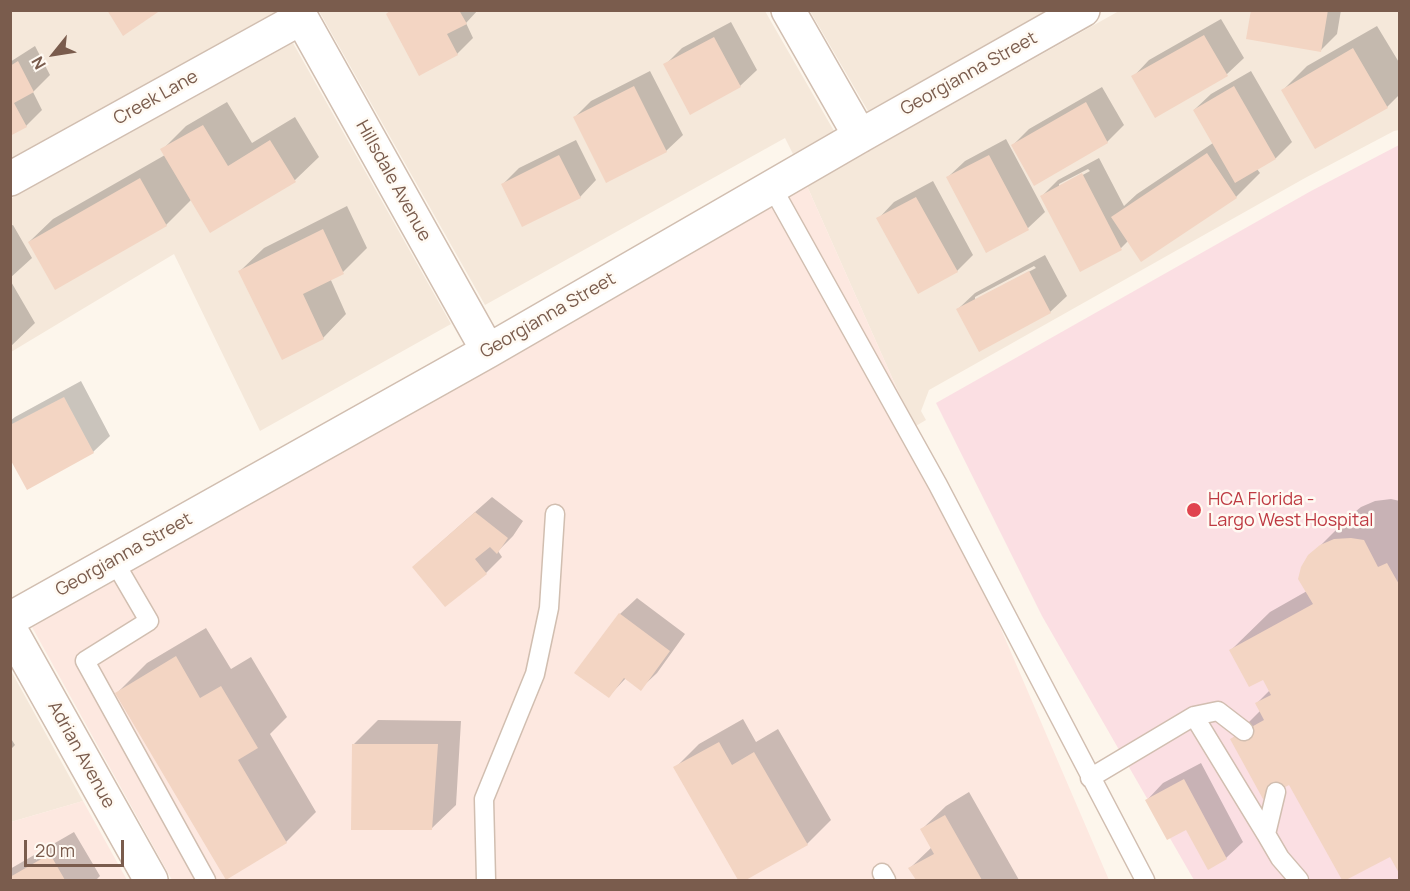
<!DOCTYPE html>
<html>
<head>
<meta charset="utf-8">
<style>
  body { margin:0 }
  #map { position:relative; width:1410px; height:891px; overflow:hidden; background:#fdf6ec; font-family:Manrope,sans-serif }
  canvas { display:block }
  .frame { position:absolute; inset:0; border:12px solid #7a5c4d; pointer-events:none }
  .north { position:absolute; left:24px; top:24px; width:60px; height:60px; -webkit-text-stroke:4px #fffaf3; paint-order:stroke; rotate:240deg; font-size:16px; font-weight:700; line-height:24px; text-align:center; color:#7a5c4d }
  .north::after { content:''; display:block; margin:auto; width:21px; height:27px; background:#7a5c4d; clip-path:polygon(50% 0,100% 100%,50% 72%,0 100%) }
  .scale { position:absolute; left:24px; top:840px; width:100px; height:27px; box-sizing:border-box; border:3px solid #7a5c4d; border-top:0; padding-left:8px; font-size:18px; line-height:21px; white-space:nowrap; color:#7a5c4d; -webkit-text-stroke:4px #fffaf3; paint-order:stroke }
</style>
</head>
<body>
<div id="map">
<canvas width="1410" height="891"></canvas>
<div class="frame"></div>
<div class="north">N</div>
<div class="scale">20 m</div>
</div>
<script>
const c = document.querySelector('canvas').getContext('2d');
c.lineJoin = 'round';
function paint(path, color) { c.fillStyle = color; c.fill(path, 'evenodd'); }
const shape = rows => new Path2D(rows.map(r => 'M' + r).join(''));
function trace(path, color, width, dash) { c.strokeStyle = color; c.lineWidth = width; c.lineCap = dash ? 'butt' : 'round'; c.setLineDash(dash || []); c.stroke(path); }
function label(font, color, halo, rows, align = 'center') {
  c.font = font + ' Manrope,sans-serif'; c.lineWidth = 5; c.setLineDash([]); c.textBaseline = 'middle'; c.strokeStyle = halo; c.fillStyle = color; for (const [text, x, y, turn = 0] of rows) {
    c.save(); c.translate(x, y); c.rotate((+turn || 0) * Math.PI / 180); c.textAlign = isNaN(turn) ? turn : align; if (halo) c.strokeText(text, 0, 0); c.fillText(text, 0, 0); c.restore();
  }
}
paint(shape([
  [274,10,275,12,11,159,11,11],
  [319,11,765,11,834,131,793,154,785,138,485,305],
  [810,11,1047,11,868,111],
  [1119,11,1399,11,1399,130,1394,131,1305,178,929,390,921,411,926,420,914,427,807,186],
  [293,43,451,324,260,431,174,254,11,352,10,199],
  [10,669,83,801,11,822,10,822]
]), '#f5e8da');
paint(shape([
  [807,186,914,427,1109,880,172,880,32,627,514,356],
  [83,801,127,880,11,880,11,822]
]), '#fde8e0');
paint(shape([
  [1399,145,1399,880,1194,880,1042,616,936,403,1311,191]
]), '#fbdfe3');
paint(shape([
  [391,10,478,10,466,23,473,38,457,54],
  [1252,10,1341,10,1337,34,1321,50],
  [1221,19,1244,58,1227,74,1155,116,1133,77,1149,60],
  [731,22,757,70,740,86,665,65,682,48],
  [1377,26,1400,64,1400,94,1387,107,1283,90,1307,66],
  [35,46,50,75,33,92,42,110,26,126,10,134,10,62],
  [650,71,683,135,666,151,575,117,591,101],
  [1251,71,1292,142,1276,158,1257,169,1260,173,1236,197,1128,241,1121,248,1081,270,1042,196,1058,180,1099,158,1124,206,1137,194,1213,143,1194,110,1211,94],
  [1088,169,1090,171,1059,188,1059,184],
  [1102,87,1124,125,1107,142,1035,184,1013,145,1029,129],
  [227,102,252,143,295,117,319,157,295,180,211,231,192,199,166,225,29,242,53,219,165,155,162,150,186,126],
  [1006,139,1045,212,1028,228,987,251,948,177,965,161],
  [576,140,596,180,580,197,503,184,519,168],
  [933,181,973,255,957,271,878,219,894,202],
  [347,206,367,248,343,272,330,278,346,314,323,338,240,271,264,248],
  [13,225,32,258,10,278,10,226],
  [1045,255,1067,296,1050,312,958,309,975,293],
  [1034,266,1036,268,975,300,975,297],
  [10,280,35,323,10,347],
  [81,381,110,436,93,452,10,456,10,421,15,417],
  [492,497,523,521,513,536,498,551,502,557,486,573,431,551],
  [1391,499,1400,501,1400,872,1390,855,1343,880,1290,783,1232,739,1260,711,1256,704,1270,690,1263,678,1231,650,1270,612,1307,591,1310,556,1349,517,1361,507,1375,501],
  [637,598,685,634,657,673,640,689,626,678,609,696,577,673,620,614],
  [206,628,231,669,251,657,287,717,270,734,316,812,286,842,117,693,147,663],
  [743,719,756,742,778,729,831,820,807,844,740,880,675,768,699,744],
  [378,720,461,721,456,805,432,828,354,744],
  [10,737,15,745,10,750],
  [1201,763,1243,842,1226,858,1147,800,1163,783],
  [969,792,1019,880,917,880,910,868,932,847,922,829,946,806],
  [74,832,100,876,96,880,10,880,10,869]
]), '#0003');
paint(shape([
  [107,10,161,10,123,36],
  [391,10,459,10,467,24,447,34,458,55,419,76,386,14],
  [1251,10,1328,10,1321,52,1246,39],
  [1204,35,1228,76,1155,118,1131,76],
  [714,37,741,87,690,115,663,64],
  [1353,48,1388,108,1315,149,1281,90],
  [18,61,34,92,14,103,27,127,10,136,10,66],
  [634,86,667,152,606,183,573,117],
  [1234,86,1276,159,1235,183,1193,110],
  [1086,102,1108,143,1034,186,1011,145],
  [203,125,228,166,270,140,296,182,210,233,160,149],
  [1207,153,1237,198,1141,262,1111,217],
  [559,155,581,198,522,227,501,184],
  [989,155,1029,230,986,253,946,177],
  [1082,173,1122,250,1080,272,1040,196],
  [140,178,167,226,55,290,28,242],
  [916,197,958,272,918,294,876,218],
  [323,229,344,274,303,294,324,339,282,360,238,271],
  [1029,271,1051,313,979,352,956,309],
  [64,397,94,453,27,490,10,459,10,425],
  [475,512,508,538,497,554,490,547,475,559,487,574,445,607,412,567],
  [1351,538,1364,540,1378,567,1387,563,1400,586,1400,875,1390,857,1346,880,1342,880,1289,785,1263,799,1230,739,1264,720,1255,703,1271,695,1263,680,1249,687,1229,650,1313,604,1298,579,1301,567,1308,555,1320,545,1334,539],
  [619,613,670,651,641,691,624,678,609,698,574,673],
  [176,656,200,698,221,686,258,748,238,760,287,843,226,880,115,693],
  [719,742,732,765,754,752,808,845,746,880,738,880,673,767],
  [352,744,438,744,432,830,351,830],
  [1184,779,1227,859,1208,870,1186,830,1167,840,1145,800],
  [945,815,982,880,916,880,908,868,934,854,920,829],
  [50,854,65,880,10,880,10,877]
]), '#f3d5c3');
const service = shape([
  [772,187,938,485,1145,880],
  [114,561,149,621,85,661,206,880],
  [1194,716,1266,834],
  [1090,778,1194,716,1218,711,1244,731],
  [1276,792,1266,834,1280,858,1299,880],
  [882,873,886,880],
  [486,880,484,799,535,674,549,608,555,514]
]);
const minor = shape([
  [297,10,488,351],
  [788,10,860,136],
  [10,179,301,18],
  [10,619,488,351,860,136,1083,10],
  [10,629,151,880]
]);
trace(service, '#d1beb0', 21);
trace(minor, '#d1beb0', 36);
trace(service, '#fff', 18);
trace(minor, '#fff', 33);
for (const [x, y, r, color] of [
  [1194,510,8,"#e0444e"]
]) { const dot = new Path2D(); dot.arc(x, y, r, 0, 2 * Math.PI); c.fillStyle = color; c.fill(dot); trace(dot, '#fffaf3', 2); }
label('18px', '#7a5c4d', '#fffaf3', [
  ["Georgianna Street",969,74,-29],
  ["Creek Lane",156,98,-29],
  ["Hillsdale Avenue",393,181,61],
  ["Georgianna Street",548,316,-30],
  ["Georgianna Street",124,555,-29],
  ["Adrian Avenue",81,755,61]
]);
label('18px', '#be3a42', '#fffaf3', [
  ["HCA Florida -",1208,500],
  ["Largo West Hospital",1208,521]
], 'left');
</script>
</body>
</html>
